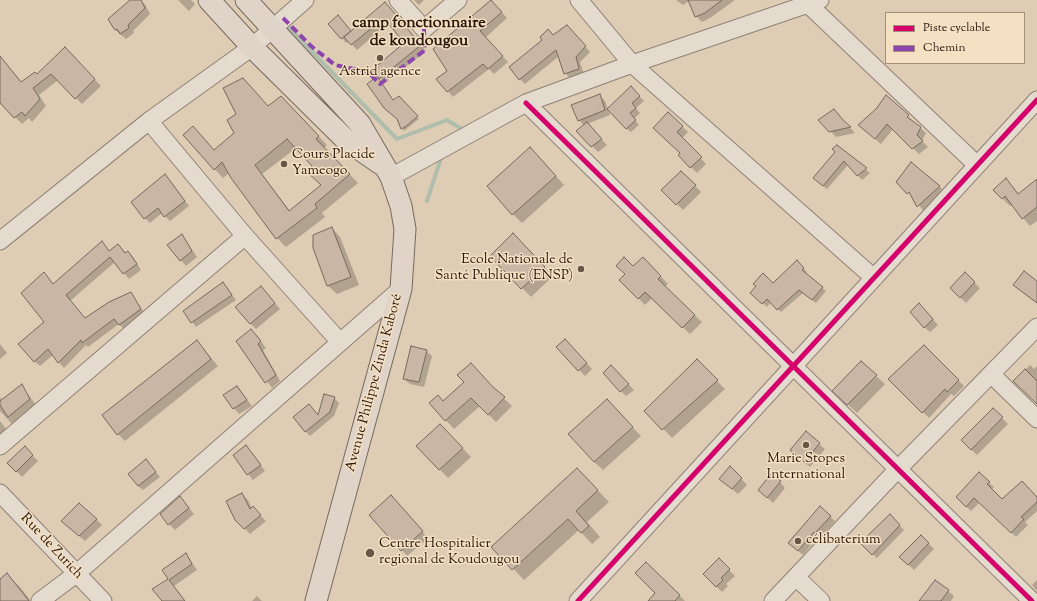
<!DOCTYPE html>
<html>
<head>
<meta charset="utf-8">
<style>
  body { margin:0 }
  #map { position:relative; width:1037px; height:601px; overflow:hidden; background:#deccb4; font-family:"Sorts Mill Goudy",serif }
  canvas { display:block }
  .legend { position:absolute; left:885px; top:12px; width:140px; height:52px; box-sizing:border-box; background:#f5e0c3; border:1px solid #a3907a; margin:0; padding:5px 7px; list-style:none; font-size:12px; color:#29170d }
  .legend li { display:flex; align-items:center; gap:8px; height:20px }
  .legend b { width:20px; border:1px solid #a3907a }
</style>
</head>
<body>
<div id="map">
<canvas width="1037" height="601"></canvas>
<ul class="legend">
<li><b style="height:5px;background:#d6006c"></b>Piste cyclable</li>
<li><b style="height:5px;background:#8e44ad"></b>Chemin</li>
</ul>
</div>
<script>
const c = document.querySelector('canvas').getContext('2d');
c.lineJoin = 'round';
function paint(path, color) { c.fillStyle = color; c.fill(path, 'evenodd'); }
const shape = rows => new Path2D(rows.map(r => 'M' + r).join(''));
function trace(path, color, width, dash) { c.strokeStyle = color; c.lineWidth = width; c.lineCap = dash ? 'butt' : 'round'; c.setLineDash(dash || []); c.stroke(path); }
function label(font, color, halo, rows, align = 'center') {
  c.font = font + ' "Sorts Mill Goudy",serif'; c.lineWidth = 3; c.setLineDash([]); c.textBaseline = 'middle'; c.strokeStyle = halo; c.fillStyle = color; for (const [text, x, y, turn = 0] of rows) {
    c.save(); c.translate(x, y); c.rotate((+turn || 0) * Math.PI / 180); c.textAlign = isNaN(turn) ? turn : align; if (halo) c.strokeText(text, 0, 0); c.fillText(text, 0, 0); c.restore();
  }
}
paint(shape([
  [132,0,141,0,146,6,150,14,133,31,134,33,126,39,114,29],
  [178,0,191,0,195,4,189,11],
  [414,0,424,0,419,5],
  [676,0,735,0,710,18,702,22,696,16,689,1,683,5],
  [497,7,507,18,485,38,508,62,494,74,489,69,453,97,438,79,448,71],
  [390,9,426,51,385,83,380,78,405,43,389,23,357,50,349,41,346,43,342,38,343,22,351,32],
  [572,31,590,52,580,62,584,74,570,78,565,73,559,56,525,84,520,79,544,40],
  [65,49,101,86,82,104,58,80,39,95,46,106,32,122,29,118,22,124,0,102,0,60,8,66,22,83,37,75],
  [631,88,644,101,636,108,640,113,634,119,639,125,631,132,626,128],
  [600,96,605,101,610,115,587,124,607,145,598,152,577,131,584,126,579,120],
  [886,96,926,133,922,141,928,147,919,154,893,129,881,144,859,125,876,110],
  [399,97,419,119,404,131,398,119,394,101],
  [290,106,327,145,324,148,358,183,322,213,325,217,286,247,277,238,229,173,223,178,184,135,215,151,269,107],
  [296,148,313,166,322,185,290,211,262,174],
  [668,114,688,132,682,138,706,164,697,173,679,155,682,153],
  [839,116,855,133,836,137,820,120],
  [837,146,870,173,862,180,848,165,827,189,818,182,836,152],
  [539,157,564,185,522,223,513,214],
  [681,172,701,192,683,210,663,190],
  [165,175,189,206,170,221,162,213,150,223,145,218],
  [1006,180,1019,194,1037,181,1037,221,1030,226,1012,205,1010,206,1002,198],
  [898,182,939,186,945,192,924,212,914,198],
  [332,228,340,237,359,285,337,294,328,286,314,248],
  [182,235,197,257,186,266,181,260],
  [102,243,110,252,118,245,126,253,128,252,133,257,141,270,129,279,115,262,70,301,85,319,130,293,146,315,125,330,119,324,88,347,86,345,64,368,53,355,40,366,34,361,45,322,44,274,54,285],
  [522,243,553,276,531,297,491,256],
  [643,258,668,284,664,287,702,322,690,334,652,298,645,305,620,280],
  [797,262,807,272,806,274,826,291,816,303,803,293,781,312,771,302,767,307,752,293,773,284],
  [965,274,980,288,966,303,951,288],
  [223,283,236,300,196,327,184,311],
  [261,287,280,309,256,329,250,323],
  [925,310,938,325,930,332,924,327],
  [257,336,266,348,263,350,280,381,272,388,238,341],
  [565,340,592,369,585,376,558,348],
  [197,341,218,366,125,441,118,434],
  [0,344,7,353,0,359],
  [924,347,964,386,954,396,951,394,929,418,889,379],
  [426,351,432,356,424,387,410,384,404,379],
  [697,361,725,389,672,438,646,411],
  [1030,365,1034,369,1037,366,1037,403,1014,381],
  [617,372,634,390,626,396,621,391],
  [876,376,885,384,857,413,834,391],
  [22,386,36,405,12,424,0,411,0,397,2,400],
  [237,387,252,406,239,414,224,396],
  [496,391,512,406,496,422,480,406,454,429,430,403],
  [334,398,339,403,334,416,310,436,305,431],
  [615,409,641,436,603,470,594,462],
  [993,409,1008,424,977,455,962,440],
  [0,421,7,430,0,435],
  [449,434,471,457,448,478,417,446],
  [819,444,825,449,810,467,797,456],
  [246,446,265,471,253,480,248,474],
  [25,448,38,461,22,477,9,463],
  [146,460,160,477,143,490,138,486],
  [730,467,747,485,738,494,726,484],
  [588,480,609,502,587,522,600,537,592,544,579,530,524,580,493,547],
  [780,482,785,488,773,503,759,490],
  [989,483,994,487,991,490,1002,500,1037,498,1037,511,1025,522,1028,525,1016,537,980,502,971,511,957,497],
  [242,494,248,500,252,509,253,508,266,521,250,534,236,519],
  [180,497,194,514,175,530,169,524],
  [396,502,428,538,407,556,402,550],
  [820,507,835,521,820,537,819,536,803,555,794,547],
  [890,516,904,530,877,558,861,543],
  [96,519,102,525,85,541,68,527],
  [921,536,934,549,914,570,901,557],
  [186,554,197,570,174,586,185,601,163,601,154,589,169,579],
  [719,560,735,576,726,584,728,586,722,592,704,574],
  [646,563,685,601,649,601,656,593],
  [7,575,19,586,31,601,0,601,0,580],
  [1037,580,1037,591,1032,585],
  [948,591,954,596,951,601,920,601],
  [257,596,262,601,252,601]
]), '#0003');
trace(shape([
  [285,24,397,139,447,120,465,131],
  [427,201,442,155]
]), '#aebdac', 4);
const building = shape([
  [130,0,141,0,145,8,128,25,129,28,120,34,118,30,114,29,108,19,130,0],
  [491,0,502,12,480,31,503,56,488,69,483,64,447,92,436,79,447,71,433,49,491,0],
  [688,0,722,0,705,13,695,17,688,0],
  [385,2,421,45,379,79,372,70,404,43,384,18,351,45,344,37,385,2],
  [338,15,351,31,341,39,328,24,338,15],
  [567,25,586,46,576,57,579,69,564,74,556,50,519,80,509,67,542,40,540,37,548,29,553,35,567,25],
  [65,47,95,79,75,99,51,74,33,88,40,99,25,116,22,112,14,118,0,103,0,56,21,82,35,72,37,74,65,47],
  [377,76,393,100,399,96,418,116,405,127,401,129,397,119,384,108,367,84,377,76],
  [243,78,268,106,281,96,319,136,316,139,350,174,315,204,317,208,276,239,231,178,222,162,214,170,183,135,193,126,214,150,234,133,227,120,236,114,223,88,243,78],
  [287,139,312,166,307,172,321,185,289,211,255,165,287,139],
  [631,86,640,96,632,103,636,108,630,113,636,120,626,129,607,109,631,86],
  [600,94,605,110,578,121,571,105,600,94],
  [886,95,909,115,907,117,921,127,917,135,923,141,912,149,887,124,875,139,858,125,876,109,886,95],
  [834,109,843,120,851,127,829,132,818,120,834,109],
  [668,112,683,126,677,132,702,157,690,168,678,155,680,153,653,128,668,112],
  [587,122,602,139,591,147,576,131,587,122],
  [837,145,867,168,857,176,844,161,823,186,813,178,835,152,832,149,837,145],
  [530,147,556,176,512,215,487,186,530,147],
  [911,162,940,186,917,207,909,192,907,194,896,182,911,162],
  [681,171,696,185,676,205,661,190,681,171],
  [165,174,185,201,164,217,158,208,144,219,131,202,165,174],
  [1006,178,1018,194,1037,179,1037,207,1022,219,1005,196,1002,199,993,190,1006,178],
  [332,227,351,277,327,286,313,248,313,235,332,227],
  [513,233,545,267,521,289,490,256,513,233],
  [182,234,192,251,180,261,167,245,182,234],
  [102,241,109,251,118,244,125,253,128,251,137,264,123,274,110,257,66,295,85,318,109,302,131,292,141,309,119,325,114,319,82,343,81,340,58,363,48,349,34,362,18,344,44,322,21,293,44,272,53,284,102,241],
  [624,257,633,266,643,257,661,276,658,279,695,315,682,328,645,292,638,299,619,280,625,274,616,266,624,257],
  [797,260,804,268,802,270,823,287,812,300,799,290,777,310,767,299,762,304,750,293,756,286,753,284,763,273,773,283,797,260],
  [1024,271,1037,281,1037,303,1013,285,1024,271],
  [965,272,975,282,960,298,950,288,965,272],
  [223,282,232,295,191,323,183,311,223,282],
  [261,286,275,303,250,324,235,307,261,286],
  [919,303,933,319,924,328,910,312,919,303],
  [251,329,261,341,258,344,276,375,265,383,236,341,251,329],
  [565,339,587,363,578,371,556,347,565,339],
  [197,340,211,359,117,435,102,415,197,340],
  [924,345,959,380,947,392,945,389,922,413,888,379,924,345],
  [411,346,427,350,419,382,403,379,411,346],
  [697,359,718,380,662,430,644,411,697,359],
  [861,361,877,375,847,405,832,391,861,361],
  [471,363,493,387,505,397,488,415,471,398,445,421,429,403,438,395,443,401,464,382,457,375,471,363],
  [611,365,629,384,620,392,603,373,611,365],
  [1025,369,1037,381,1037,404,1013,381,1025,369],
  [22,384,30,399,8,417,0,405,0,401,22,384],
  [237,386,247,400,233,409,223,395,237,386],
  [324,394,335,397,330,412,305,432,293,417,309,404,318,415,324,394],
  [607,399,633,427,594,462,568,434,607,399],
  [993,408,1003,417,971,450,961,440,993,408],
  [440,424,463,448,439,470,416,446,440,424],
  [806,431,820,443,804,462,790,450,806,431],
  [246,445,261,465,247,475,233,455,246,445],
  [25,446,33,455,16,472,7,463,25,446],
  [146,459,156,472,138,486,128,474,146,459],
  [730,466,742,478,732,489,719,479,730,466],
  [577,468,598,490,576,511,589,526,581,533,568,519,512,570,491,547,577,468],
  [979,472,990,482,987,484,1002,499,1022,481,1037,497,1037,502,1021,517,1024,519,1011,533,974,498,966,507,956,497,979,472],
  [771,474,781,481,767,498,758,490,771,474],
  [242,493,250,509,253,506,261,515,244,529,235,520,226,501,242,493],
  [391,495,423,531,401,551,369,515,391,495],
  [180,496,189,508,168,525,160,514,180,496],
  [79,503,97,519,79,536,61,521,79,503],
  [820,506,831,516,815,533,814,532,798,551,788,543,820,506],
  [890,514,900,525,872,555,860,543,890,514],
  [921,535,929,543,908,565,899,557,921,535],
  [186,553,192,564,169,580,185,601,162,601,152,589,168,579,162,570,186,553],
  [719,558,730,569,721,578,723,580,716,587,703,574,719,558],
  [646,562,680,595,675,601,648,601,655,593,635,573,646,562],
  [7,573,29,601,0,601,0,579,7,573],
  [935,580,949,590,941,601,919,601,935,580]
]);
paint(building, '#c9b6a4');
trace(building, '#766a5d', 1);
const minor = shape([
  [398,0,424,29,458,0],
  [579,0,632,64,874,278],
  [808,4,977,165],
  [526,103,1032,601],
  [149,121,245,236,340,342],
  [391,177,526,103,632,64,820,0],
  [0,241,149,121,252,47,305,0],
  [991,374,1037,419],
  [0,446,245,236],
  [0,493,103,601],
  [796,577,821,601],
  [40,601,76,574,401,289],
  [578,601,1037,100],
  [773,601,898,469,1037,327]
]);
const major = shape([
  [209,0,252,47,346,140,381,164],
  [246,0,360,124,391,177,401,206,405,229,401,289,316,601]
]);
trace(minor, '#8e8274', 19);
trace(major, '#766a5d', 23);
trace(minor, '#e4dace', 17);
trace(major, '#dfd4c7', 21);
trace(shape([
  [283,18,311,46,335,65,368,72,380,84,425,50,424,29]
]), '#8e44ad', 4, [8, 4]);
trace(shape([
  [526,103,1032,601],
  [578,601,1037,100]
]), '#d6006c', 5);
for (const [x, y, r, color] of [
  [380,58,4,"#685647"],
  [284,164,4,"#685647"],
  [581,269,4,"#685647"],
  [806,445,4,"#685647"],
  [798,541,4,"#685647"],
  [370,553,5,"#685647"]
]) { const dot = new Path2D(); dot.arc(x, y, r, 0, 2 * Math.PI); c.fillStyle = color; c.fill(dot); trace(dot, '#f5e0c3', 1.5); }
label('14px', '#29170d', '#f5e0c3', [
  ["Astrid agence",380,73,"center"],
  ["Cours Placide",292,156],
  ["Yameogo",292,172],
  ["Ecole Nationale de",573,261,"right"],
  ["Santé Publique (ENSP)",573,277,"right"],
  ["Marie Stopes",806,460,"center"],
  ["International",806,476,"center"],
  ["célibaterium",806,541],
  ["Centre Hospitalier",379,545],
  ["regional de Koudougou",379,561]
], 'left');
label('14px', '#29170d', '#f5e0c3', [
  ["Avenue Philippe Zinda Kaboré",375,383,-75],
  ["Rue de Zurich",51,547,47]
]);
label('bold 16px', '#29170d', '#f5e0c3', [
  ["camp fonctionnaire",419,24],
  ["de koudougou",419,42]
]);
</script>
</body>
</html>
